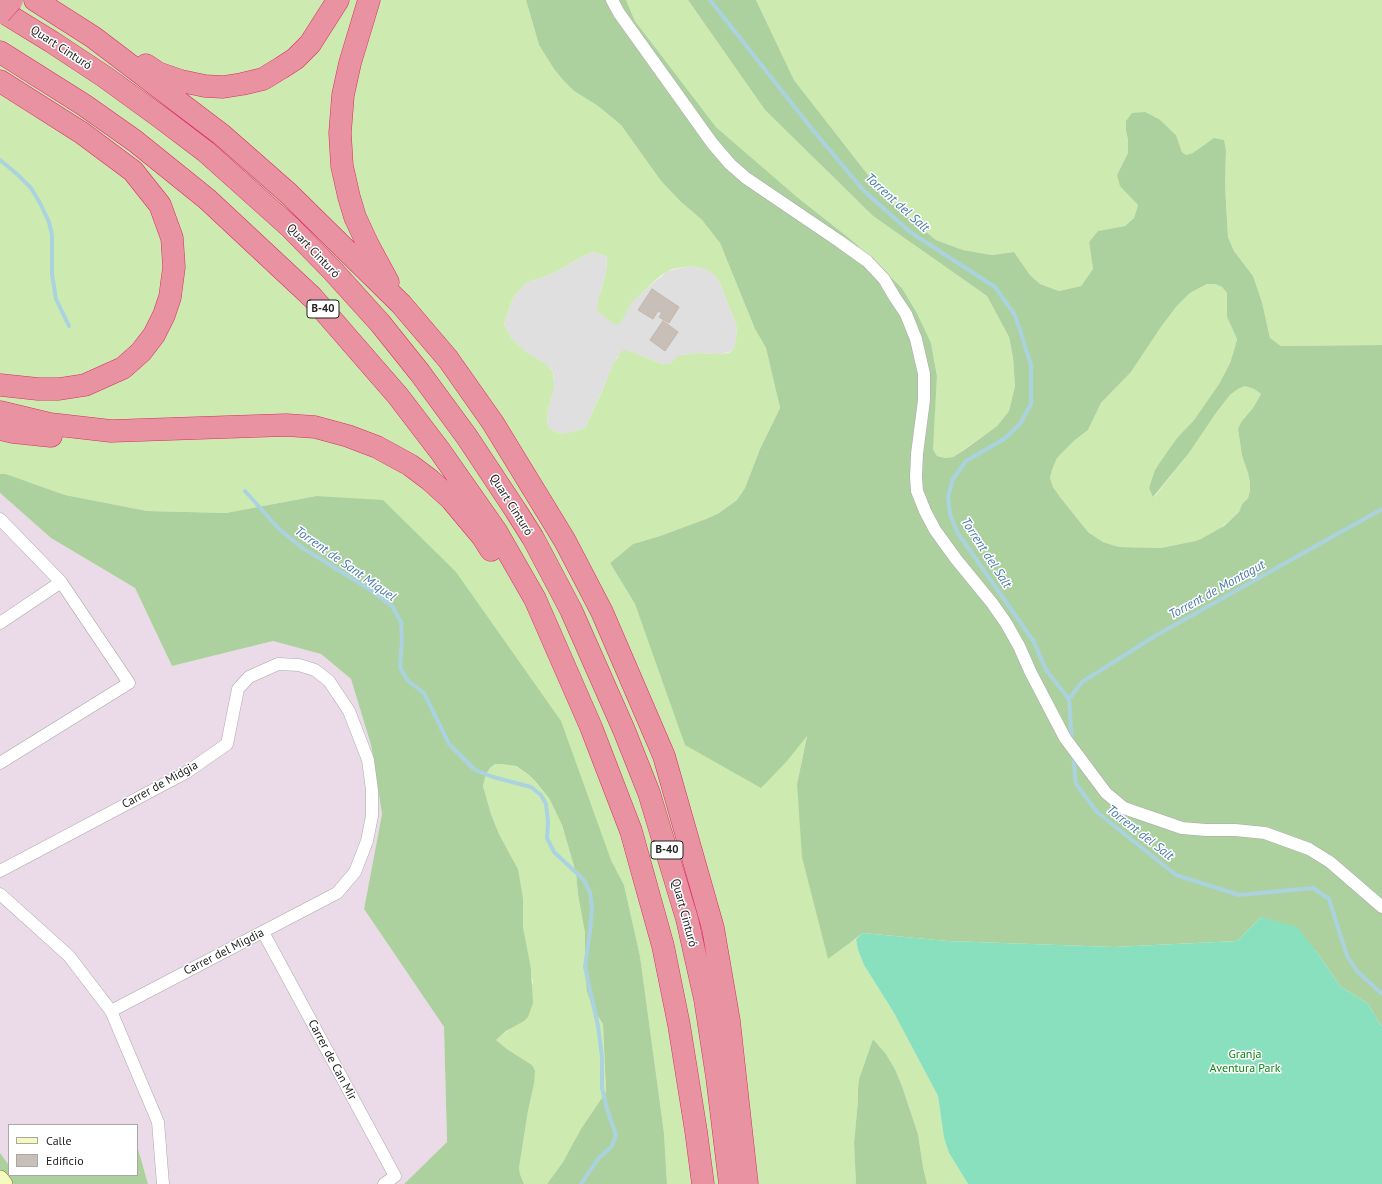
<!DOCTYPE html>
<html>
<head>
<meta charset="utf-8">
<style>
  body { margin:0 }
  #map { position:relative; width:1382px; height:1184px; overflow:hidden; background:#f2efe9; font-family:"PT Sans",sans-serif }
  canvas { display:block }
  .legend { position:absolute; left:8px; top:1124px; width:130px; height:52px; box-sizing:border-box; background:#fff; border:1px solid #a7a7a7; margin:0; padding:5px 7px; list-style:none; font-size:12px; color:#222 }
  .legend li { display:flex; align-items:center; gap:8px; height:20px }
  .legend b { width:20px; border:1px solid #a7a7a7 }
</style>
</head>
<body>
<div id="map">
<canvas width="1382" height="1184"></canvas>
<ul class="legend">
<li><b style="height:5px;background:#f7fabf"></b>Calle</li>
<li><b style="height:11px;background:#c7bfb8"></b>Edificio</li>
</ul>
</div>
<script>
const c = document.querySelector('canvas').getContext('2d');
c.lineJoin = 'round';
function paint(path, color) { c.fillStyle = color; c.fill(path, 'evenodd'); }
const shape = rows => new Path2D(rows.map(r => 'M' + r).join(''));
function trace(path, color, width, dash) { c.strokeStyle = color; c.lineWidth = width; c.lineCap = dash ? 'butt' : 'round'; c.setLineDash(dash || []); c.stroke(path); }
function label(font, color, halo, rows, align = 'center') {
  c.font = font + ' "PT Sans",sans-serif'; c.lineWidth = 3; c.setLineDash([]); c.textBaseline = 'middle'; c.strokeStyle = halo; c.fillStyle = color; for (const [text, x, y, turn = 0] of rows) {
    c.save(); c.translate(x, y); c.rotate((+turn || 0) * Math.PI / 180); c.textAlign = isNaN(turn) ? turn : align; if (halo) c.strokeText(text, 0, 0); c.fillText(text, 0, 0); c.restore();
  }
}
paint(shape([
  [593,252,604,255,607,257,606,272,600,292,627,310,632,302,638,296,668,271,692,266,708,270,715,276,720,283,736,324,737,335,736,344,732,351,720,354,696,353,683,355,670,364,662,364,630,351,617,357,586,426,583,429,561,434,550,429,548,426,547,422,548,409,552,396,554,376,553,372,550,368,525,351,511,338,504,324,511,303,515,295,526,283,554,273,583,256]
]), '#e0dfdf');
paint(shape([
  [0,493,51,538,135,588,172,666,273,641,321,654,351,679,371,745,382,814,364,909,444,1027,447,1142,404,1184,148,1184,137,1145,137,1125,9,1125,9,1165,0,1153]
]), '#ebdbe8');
paint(shape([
  [0,0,526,0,539,45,554,69,563,80,574,91,598,106,621,125,661,181,681,202,702,220,720,243,755,329,766,348,780,408,760,449,745,488,737,500,719,513,706,519,660,536,633,544,610,563,635,604,788,760,807,735,797,784,829,958,848,943,856,939,858,950,864,965,894,1013,938,1096,944,1138,949,1153,968,1184,927,1184,923,1167,918,1134,902,1086,895,1069,886,1054,873,1039,859,1079,858,1088,858,1101,854,1143,856,1184,667,1184,664,1133,640,956,624,885,611,860,316,496,226,513,147,511,65,495,6,474,0,474],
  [593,252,604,255,607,257,607,261,606,272,598,300,597,311,614,324,618,324,621,322,632,302,660,276,672,269,692,266,708,270,715,276,720,283,736,324,737,332,736,340,734,348,732,351,728,353,720,354,696,353,683,355,678,356,670,364,662,364,630,351,623,350,613,364,606,382,586,426,583,429,561,434,550,429,548,426,547,422,548,409,552,396,554,386,553,372,547,365,525,351,511,338,504,324,511,303,515,295,526,283,554,273,583,256],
  [626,0,688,0,765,110,873,216,987,296,1009,337,1013,358,1015,386,1009,411,997,426,953,457,945,458,937,456,933,449,933,441,937,376,934,359,931,343,917,313,902,288,854,242,797,197,716,127,635,21],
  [756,0,1382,0,1382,345,1281,346,1270,338,1262,302,1253,276,1234,251,1228,237,1225,184,1226,151,1193,153,1186,155,1182,152,1176,135,1156,117,1126,131,1128,140,1128,153,1117,175,1131,197,1138,205,1134,218,1125,226,1098,231,1089,242,1093,269,1081,286,1059,291,1040,284,1030,275,1014,252,992,255,963,250,936,240,886,198,794,80],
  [1207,284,1215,284,1222,287,1227,293,1227,317,1237,339,1235,347,1230,363,1219,384,1194,420,1177,438,1149,488,1154,497,1189,453,1216,413,1230,395,1238,389,1245,386,1254,389,1261,394,1253,408,1241,422,1238,429,1242,456,1248,473,1250,483,1250,491,1248,498,1242,504,1239,512,1231,519,1217,531,1202,539,1195,541,1161,548,1119,547,1103,542,1088,532,1060,497,1053,487,1050,478,1052,470,1057,458,1075,440,1088,430,1101,403,1131,372,1161,327,1176,307,1190,293],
  [495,764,509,764,515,766,529,775,549,798,562,825,576,873,578,895,585,933,585,972,593,1009,603,1024,606,1092,563,1162,547,1184,524,1184,520,1174,519,1168,528,1111,534,1084,532,1065,507,1049,496,1040,512,1027,533,982,523,927,518,869,499,834,491,814,483,786,486,774,490,768]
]), '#cdebb0');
paint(shape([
  [526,0,626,0,635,21,716,127,797,197,854,242,902,288,917,313,931,343,937,376,933,449,937,456,945,458,953,457,964,450,997,426,1009,411,1015,386,1013,358,1009,337,987,296,873,216,765,110,688,0,756,0,794,80,886,198,936,240,963,250,992,255,1014,252,1030,275,1040,284,1059,291,1081,286,1093,269,1089,242,1098,231,1125,226,1134,218,1138,205,1120,186,1117,175,1128,153,1128,140,1126,131,1126,121,1132,113,1145,112,1159,119,1176,135,1182,152,1186,155,1193,153,1214,138,1224,140,1226,151,1225,184,1228,237,1234,251,1253,276,1262,302,1270,338,1281,346,1382,345,1382,1027,1368,1004,1340,986,1316,951,1261,917,1237,941,1114,947,947,941,863,933,828,959,802,857,797,784,807,736,788,760,761,788,685,745,635,604,610,563,633,544,660,536,706,519,719,513,737,500,745,488,760,449,780,408,766,348,755,329,720,243,702,220,681,202,661,181,621,125,598,106,574,91,563,80,554,69,539,45],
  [1207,284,1215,284,1222,287,1227,293,1227,317,1237,339,1235,347,1230,363,1219,384,1194,420,1177,438,1161,461,1155,470,1149,488,1153,497,1189,453,1216,413,1230,395,1238,389,1245,386,1254,389,1261,394,1253,408,1241,422,1238,429,1242,456,1248,473,1250,483,1250,491,1248,498,1242,504,1239,512,1224,526,1201,539,1195,541,1161,548,1119,547,1103,542,1088,532,1060,497,1053,487,1050,478,1052,470,1057,458,1075,440,1088,430,1101,403,1131,372,1161,327,1176,307,1190,293],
  [0,474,6,474,65,495,147,511,226,513,316,496,383,500,456,572,561,721,611,860,624,885,640,956,664,1133,667,1184,547,1184,563,1162,581,1129,606,1092,603,1024,593,1009,587,991,585,972,585,933,578,895,576,873,562,825,549,798,534,780,529,775,516,766,502,764,495,764,490,768,486,774,483,786,491,814,499,834,518,869,523,899,523,927,531,969,533,1003,528,1017,524,1021,506,1031,496,1040,507,1049,532,1065,535,1071,534,1084,528,1111,519,1168,520,1174,524,1184,404,1184,447,1142,444,1027,364,909,382,814,371,745,351,679,321,654,273,641,172,666,135,588,51,538,0,493],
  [873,1039,886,1054,895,1069,902,1086,918,1134,923,1167,927,1184,856,1184,854,1143,858,1101,858,1088,859,1079],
  [137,1145,148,1184,0,1184,0,1153,9,1165,9,1175,137,1175]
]), '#add19e');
paint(shape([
  [1261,917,1297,927,1316,951,1340,986,1368,1004,1382,1027,1382,1184,968,1184,949,1153,944,1138,938,1096,894,1013,864,965,858,950,856,939,863,933,947,941,1114,947,1237,941]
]), '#88e0be');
trace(shape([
  [710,0,812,129,864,191,910,232,995,287,1015,315,1031,365,1031,404,1020,424,1004,439,966,461,953,479,948,497,950,514,957,532,1034,642,1046,670,1069,699,1072,742],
  [0,160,17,174,31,188,40,203,49,222,52,235,52,274,56,299,69,326],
  [245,491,279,529,301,547,366,587,392,606,401,622,402,640,400,667,408,681,424,693,449,744,475,770,493,777,531,787,541,795,546,804,548,822,547,838,554,852,583,879,590,892,592,907,590,931,585,967,598,1026,602,1057,602,1088,607,1109,616,1135,612,1146,598,1159,581,1184],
  [1069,699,1082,682,1155,636,1382,509],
  [1073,755,1076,784,1097,812,1176,875,1239,895,1313,888,1329,899,1347,956,1357,971,1382,994]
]), '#aad3df', 4);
const building = shape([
  [652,289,679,307,669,323,659,317,662,313,658,311,653,319,638,310,652,289],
  [663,321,678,332,665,351,650,340,663,321]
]);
paint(building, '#c7bfb8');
trace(building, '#c4b6ab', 1);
const street = shape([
  [612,0,619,13,712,143,730,164,746,178,839,241,867,261,884,279,894,296,906,314,916,339,924,374,924,400,917,454,916,477,917,491,925,511,935,530,956,559,992,603,1006,623,1019,646,1031,673,1065,738,1106,793,1124,808,1182,828,1206,830,1235,830,1265,833,1309,849,1330,862,1382,907],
  [0,519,61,582,129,683,0,763],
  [0,623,61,582],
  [0,871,187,772,227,744,238,689,249,677,278,664,299,665,315,670,329,681,349,711,368,760,372,790,372,816,367,841,355,872,337,893,111,1011],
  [0,894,69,956,111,1011,158,1122,163,1184],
  [263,932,395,1176,384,1184]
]);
const secondary = shape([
  [0,1179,4,1184]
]);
const highway = shape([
  [35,0,93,37,222,135,288,193,401,304,448,359,493,423,565,541,602,612,664,756,713,928,729,1021,747,1184],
  [369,0,350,63,343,95,340,133,342,166,349,197,355,217,368,245,388,282],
  [0,10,52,42,105,77,160,117,205,151,290,227,333,271,380,323,420,373,467,437,516,511,533,538,571,610,624,730,649,793,687,919,705,999,717,1077,730,1184],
  [0,52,84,105,135,141,207,199,312,297,398,396,440,451,496,531,535,599,591,727,631,831,663,946,679,1025,696,1131,703,1184],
  [146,65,158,73,181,81,205,86,223,87,242,84,263,79,281,68,295,59,310,44,338,0],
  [0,81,82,133,133,171,160,205,172,238,174,267,170,297,164,315,154,335,141,352,123,368,85,385,59,389,38,389,0,385],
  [0,412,50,424,111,431,286,425,315,427,348,436,377,447,410,465,430,480,451,499,482,536,491,550],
  [0,429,13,432,51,436]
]);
trace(street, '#a9a9a9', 13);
trace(secondary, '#707d05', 18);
trace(highway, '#dc2a67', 23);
trace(street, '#fff', 12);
trace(secondary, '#f7fabf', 17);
trace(highway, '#e892a2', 22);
const highwayBridge = shape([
  [0,13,12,0]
]);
trace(highwayBridge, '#dc2a67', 23, []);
trace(highwayBridge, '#e892a2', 22);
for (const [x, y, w] of [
  [323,309,32],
  [667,850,32]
]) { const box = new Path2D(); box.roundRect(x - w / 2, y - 9, w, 18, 3); c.fillStyle = '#fff'; c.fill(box); trace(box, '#222', 1); }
label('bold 11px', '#222', null, [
  ["B-40",323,309],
  ["B-40",667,850]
]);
label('12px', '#222', '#fff', [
  ["Quart Cinturó",61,48,33],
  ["Quart Cinturó",313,251,46],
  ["Quart Cinturó",511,505,58],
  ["Carrer de Midgia",160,785,-29],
  ["Quart Cinturó",684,913,75],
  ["Carrer del Migdia",224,952,-27],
  ["Carrer de Can Mir",332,1060,62]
]);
label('12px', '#0c8416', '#fff', [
  ["Granja",1245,1055],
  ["Aventura Park",1245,1069]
]);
label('italic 13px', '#4a7aab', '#fff', [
  ["Torrent del Salt",897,203,42],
  ["Torrent del Salt",986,553,57],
  ["Torrent de Sant Miquel",345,564,35],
  ["Torrent de Montagut",1217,590,-29],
  ["Torrent del Salt",1140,833,38]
]);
</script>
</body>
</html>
